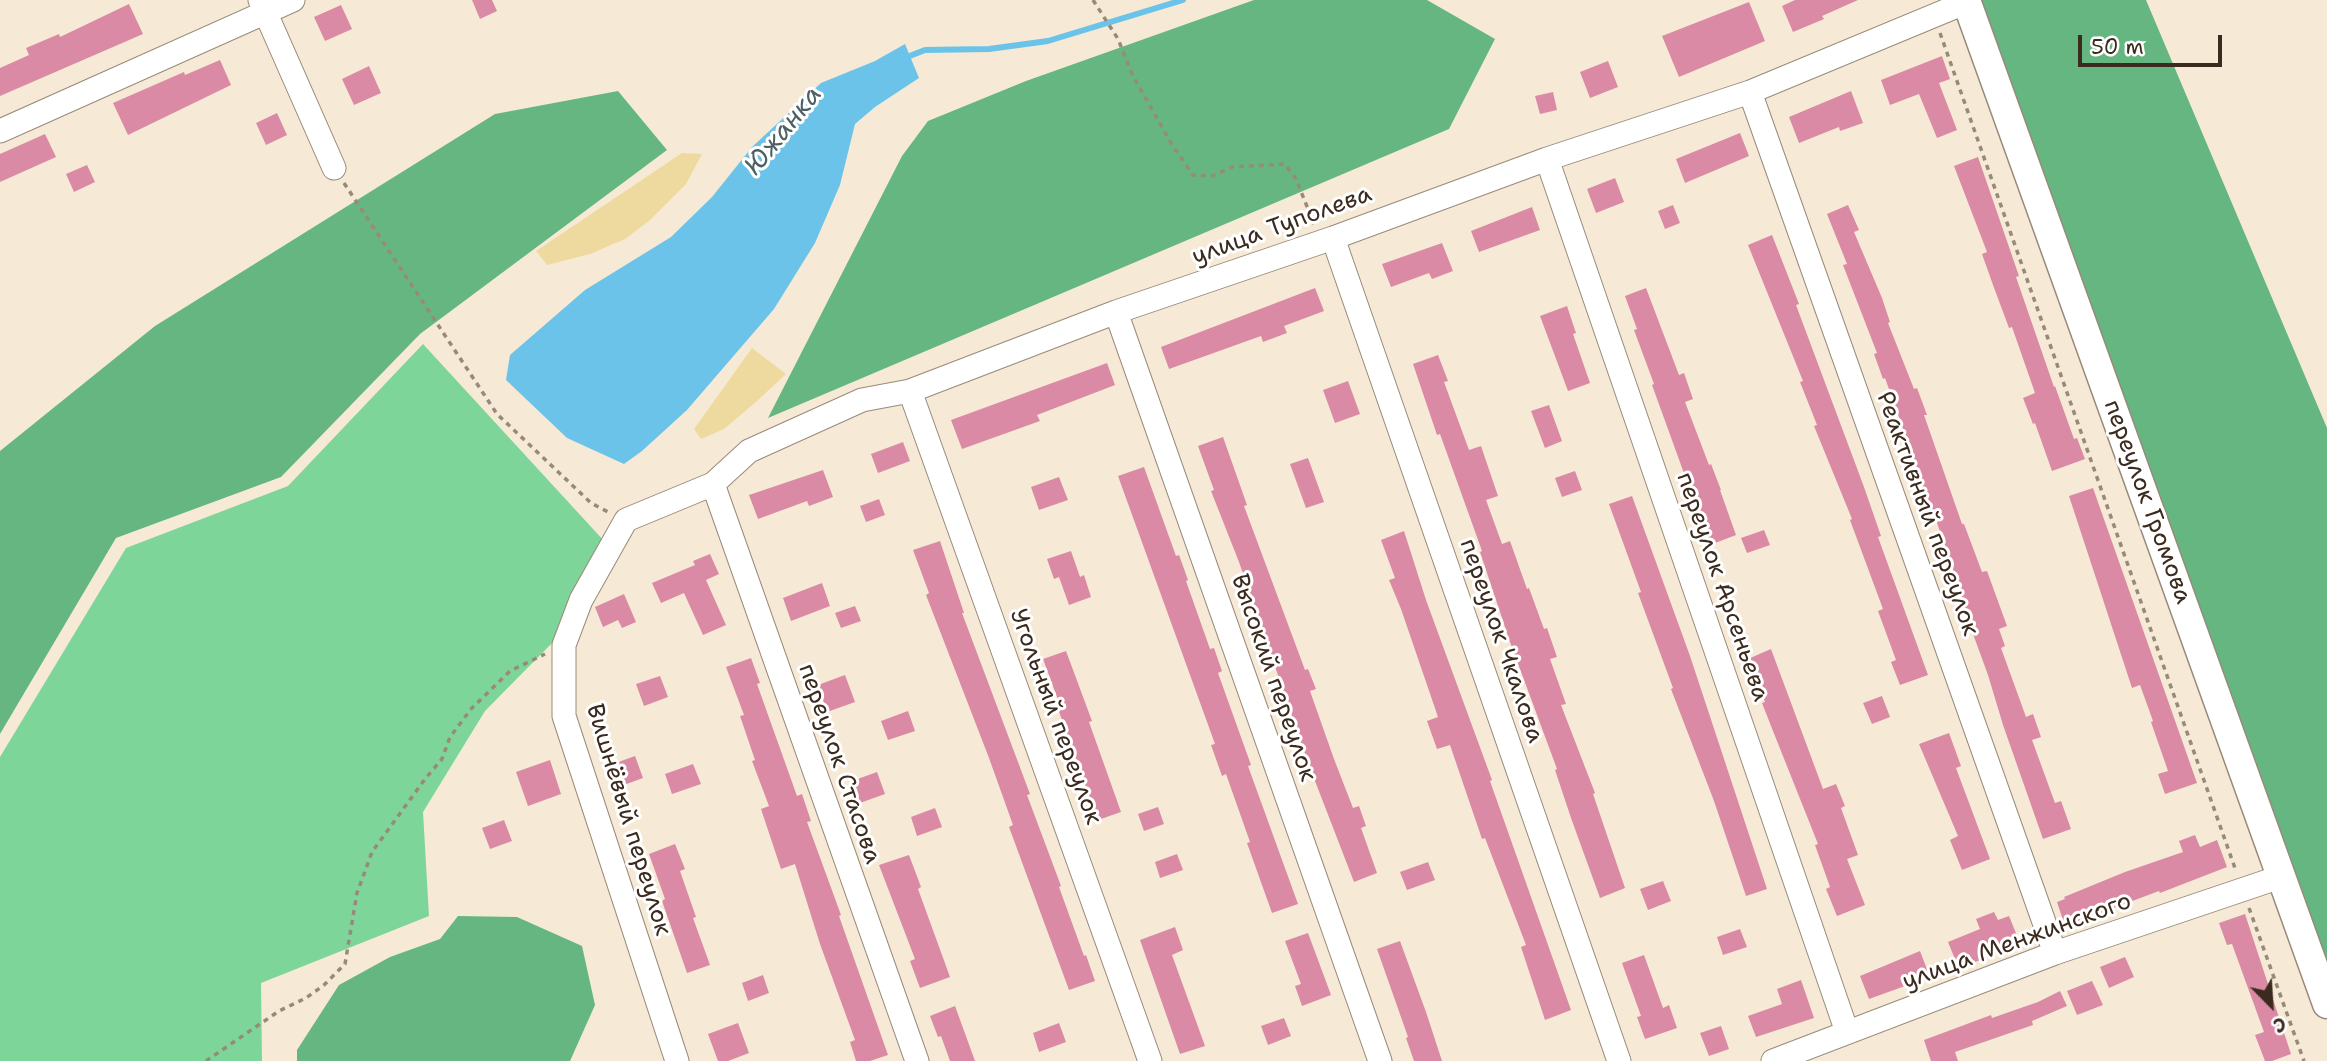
<!DOCTYPE html>
<html>
<head>
<meta charset="utf-8">
<style>
  body { margin:0 }
  #map { position:relative; width:2327px; height:1061px; overflow:hidden; background:#f6ead6; font-family:"Shantell Sans",sans-serif }
  canvas { display:block }
  .north { position:absolute; left:2236px; top:970px; width:70px; height:70px; -webkit-text-stroke:5px #fff; paint-order:stroke; rotate:156deg; font-size:19px; font-weight:700; line-height:28px; text-align:center; color:#3b2a1e }
  .north::after { content:''; display:block; margin:auto; width:24px; height:32px; background:#3b2a1e; clip-path:polygon(50% 0,100% 100%,50% 72%,0 100%) }
  .scale { position:absolute; left:2078px; top:35px; width:144px; height:32px; box-sizing:border-box; border:4px solid #3b2a1e; border-top:0; padding-left:9px; font-size:21px; line-height:24px; white-space:nowrap; color:#3b2a1e; -webkit-text-stroke:5px #fff; paint-order:stroke }
</style>
</head>
<body>
<div id="map">
<canvas width="2327" height="1061"></canvas>
<div class="north">С</div>
<div class="scale">50 m</div>
</div>
<script>
const c = document.querySelector('canvas').getContext('2d');
c.lineJoin = 'round';
function paint(path, color) { c.fillStyle = color; c.fill(path, 'evenodd'); }
const shape = rows => new Path2D(rows.map(r => 'M' + r).join(''));
function trace(path, color, width, dash) { c.strokeStyle = color; c.lineWidth = width; c.lineCap = dash ? 'butt' : 'round'; c.setLineDash(dash || []); c.stroke(path); }
function label(font, color, halo, rows, align = 'center') {
  c.font = font + ' "Shantell Sans",sans-serif'; c.lineWidth = 6; c.setLineDash([]); c.textBaseline = 'middle'; c.strokeStyle = halo; c.fillStyle = color; for (const [text, x, y, turn = 0] of rows) {
    c.save(); c.translate(x, y); c.rotate((+turn || 0) * Math.PI / 180); c.textAlign = isNaN(turn) ? turn : align; if (halo) c.strokeText(text, 0, 0); c.fillText(text, 0, 0); c.restore();
  }
}
paint(shape([
  [423,344,605,542,557,638,485,711,423,812,429,916,261,983,262,1061,0,1061,0,757,126,548,288,486]
]), '#7dd59a');
paint(shape([
  [1254,0,1427,0,1495,39,1449,129,768,418,902,156,928,121,1026,81],
  [1978,0,2146,0,2327,428,2327,963,2218,657],
  [618,91,667,150,420,334,281,477,116,538,0,734,0,451,155,326,495,114],
  [458,916,517,917,582,946,595,1005,570,1061,297,1061,297,1050,339,985,390,957,440,939]
]), '#66b682');
paint(shape([
  [682,153,702,154,686,184,649,221,625,239,590,254,547,265,536,251],
  [752,348,786,374,757,401,724,429,701,439,694,429]
]), '#eeda9e');
paint(shape([
  [905,44,919,78,875,107,855,124,840,185,815,243,774,309,687,410,642,451,624,464,567,438,506,380,510,355,585,290,671,237,712,197,752,147,821,83,875,61]
]), '#6cc3e9');
trace(shape([
  [902,59,925,50,989,49,1048,41,1183,0]
]), '#6cc3e9', 6);
paint(shape([
  [472,0,492,0,497,11,480,19],
  [1795,0,1858,0,1822,16,1824,19,1793,32,1782,6],
  [1749,2,1765,41,1679,77,1662,36],
  [129,4,143,34,0,96,0,68,29,55,26,48,59,34,60,37],
  [341,5,352,29,325,41,314,17],
  [1942,56,1950,79,1939,83,1957,130,1937,138,1919,94,1890,105,1881,80],
  [220,60,231,85,128,135,113,103,184,72,185,75],
  [1608,61,1618,87,1590,98,1580,72],
  [369,66,381,93,354,105,342,79],
  [1851,91,1863,123,1840,131,1839,127,1799,143,1789,117],
  [1553,92,1557,110,1540,114,1535,96],
  [277,113,287,135,266,145,256,123],
  [1740,133,1749,156,1685,183,1676,159],
  [45,134,56,157,0,182,0,154],
  [1978,157,2019,276,2016,277,2054,387,2055,386,2074,439,2077,438,2085,459,2052,471,2035,423,2033,424,2023,398,2035,393,2012,327,2009,328,1993,285,1982,254,1987,252,1954,166],
  [87,165,95,182,74,192,66,174],
  [1615,178,1624,202,1596,213,1587,189],
  [1673,205,1680,223,1665,229,1658,211],
  [1848,205,1859,230,1854,232,1882,298,1890,322,1888,323,1914,389,1917,388,1927,415,1924,415,1962,524,1964,524,1982,572,1987,571,2007,626,1999,629,2005,646,2001,648,2026,717,2033,714,2041,737,2032,740,2055,803,2061,801,2071,829,2043,839,2003,725,1988,675,1954,582,1957,581,1935,517,1930,519,1919,487,1923,486,1909,445,1885,378,1883,379,1874,354,1877,353,1843,265,1847,264,1827,214],
  [1532,207,1540,230,1479,252,1471,231],
  [1772,235,1799,304,1796,305,1864,487,1881,536,1878,537,1928,675,1900,685,1891,662,1896,660,1878,611,1883,609,1850,520,1852,519,1814,426,1817,425,1800,382,1803,381,1748,245],
  [1442,243,1453,271,1432,279,1429,273,1391,287,1382,264],
  [1315,288,1324,311,1284,326,1287,333,1263,342,1261,336,1169,369,1161,347],
  [1646,288,1679,375,1684,373,1693,399,1685,402,1709,465,1711,464,1721,490,1720,490,1736,535,1710,545,1652,385,1654,384,1634,330,1637,329,1625,296],
  [1567,306,1576,333,1573,334,1590,383,1568,391,1540,316],
  [1438,355,1448,381,1444,382,1469,450,1481,446,1498,496,1486,500,1502,544,1510,541,1527,589,1529,588,1544,629,1547,628,1557,657,1550,659,1566,704,1561,705,1595,793,1593,794,1625,888,1600,898,1571,818,1555,770,1557,769,1510,642,1480,552,1482,551,1440,434,1437,435,1413,364],
  [1107,363,1115,385,1037,415,1040,421,962,449,951,420],
  [1348,381,1360,414,1335,423,1323,390],
  [1549,405,1562,441,1545,448,1531,411],
  [1223,437,1247,505,1244,506,1305,670,1308,669,1316,689,1310,691,1334,759,1353,808,1359,806,1366,826,1361,828,1377,873,1354,882,1310,768,1239,562,1211,491,1214,490,1198,446],
  [903,442,910,461,878,473,871,454],
  [1308,458,1324,502,1306,508,1290,464],
  [1144,467,1176,556,1179,555,1188,580,1186,581,1210,649,1214,648,1222,671,1218,673,1251,765,1248,766,1298,904,1272,913,1247,843,1250,842,1226,774,1222,776,1211,745,1215,744,1118,476],
  [823,470,833,497,809,506,807,501,758,519,749,495],
  [1575,471,1582,490,1562,497,1555,478],
  [1059,477,1068,500,1039,510,1031,487],
  [2093,488,2197,783,2165,794,2158,774,2168,771,2151,722,2153,721,2140,685,2132,688,2069,496],
  [1632,496,1690,656,1767,889,1746,896,1714,801,1671,689,1673,688,1638,593,1641,592,1609,504],
  [879,499,885,515,866,522,860,506],
  [1764,530,1770,545,1747,553,1741,538],
  [1404,531,1426,600,1492,780,1490,781,1571,1010,1545,1020,1521,947,1526,945,1485,838,1482,839,1450,745,1437,749,1427,721,1438,717,1401,609,1389,580,1395,578,1381,540],
  [940,541,964,613,962,613,1030,794,1027,795,1061,886,1059,887,1084,956,1086,955,1095,981,1069,990,1009,827,1013,825,989,758,926,595,929,593,913,550],
  [1071,551,1080,577,1084,575,1091,597,1069,605,1059,577,1054,579,1047,559],
  [710,554,719,574,706,580,726,625,703,635,684,593,661,603,652,583,695,565,693,561],
  [822,583,830,606,791,621,783,598],
  [624,594,636,622,622,628,618,620,603,627,595,607],
  [855,606,861,621,841,628,835,613],
  [1771,649,1823,789,1836,784,1845,806,1841,808,1858,855,1847,859,1865,905,1837,916,1826,889,1830,887,1815,845,1818,844,1773,731,1762,703,1765,702,1748,659],
  [1066,651,1092,721,1089,722,1121,812,1098,820,1057,706,1060,705,1043,659],
  [751,658,760,683,757,684,797,796,802,794,811,821,807,822,841,915,839,916,888,1055,870,1061,856,1061,850,1042,855,1040,820,944,795,864,781,869,761,809,769,806,752,761,755,760,740,716,744,715,726,667],
  [845,675,855,702,827,712,818,685],
  [660,676,668,697,644,706,636,684],
  [1882,696,1890,717,1872,724,1863,703],
  [908,711,915,731,888,740,881,721],
  [1949,733,1961,766,1956,768,1990,859,1962,870,1950,840,1958,836,1919,744],
  [635,756,643,778,621,786,613,764],
  [550,760,561,794,528,806,516,772],
  [693,764,701,784,672,794,665,774],
  [877,772,885,794,860,803,852,781],
  [1158,807,1164,824,1144,831,1138,814],
  [935,808,942,827,917,836,911,817],
  [504,820,512,841,490,849,482,828],
  [2195,835,2200,847,2217,840,2227,867,2160,893,2159,891,2074,923,2072,920,2064,923,2057,902,2065,899,2064,897,2125,872,2183,852,2179,841],
  [675,844,685,869,680,871,696,917,693,918,710,965,687,973,662,901,665,899,649,854],
  [1177,854,1183,870,1160,878,1155,862],
  [909,855,921,887,918,889,950,977,920,988,910,961,915,959,879,865],
  [1428,862,1435,880,1407,890,1400,872],
  [1663,881,1671,901,1648,910,1640,889],
  [1994,912,1998,920,2009,916,2020,943,1959,969,1948,942,1980,929,1976,919],
  [2245,914,2291,1054,2272,1061,2265,1061,2255,1035,2264,1032,2232,944,2227,945,2219,923],
  [1175,927,1183,950,1172,955,1205,1046,1180,1054,1140,940],
  [1740,929,1747,947,1723,955,1717,937],
  [1308,933,1331,995,1302,1006,1295,986,1301,984,1285,941],
  [1400,941,1426,1012,1442,1061,1414,1061,1406,1038,1408,1037,1377,949],
  [1920,951,1930,977,1869,999,1860,976],
  [1644,955,1663,1008,1669,1005,1677,1028,1645,1039,1637,1017,1641,1016,1622,963],
  [2125,957,2134,977,2109,988,2100,967],
  [763,975,769,993,748,1001,742,983],
  [1801,980,1814,1018,1756,1037,1748,1016,1782,1004,1777,989],
  [2092,981,2103,1005,2077,1015,2067,991],
  [2060,991,2067,1006,2032,1021,2033,1025,1955,1052,1958,1061,1931,1061,1924,1040,1991,1015,1992,1018,2038,1002],
  [955,1006,975,1061,950,1061,941,1036,938,1037,930,1016],
  [1284,1018,1291,1036,1268,1045,1261,1026],
  [738,1023,749,1053,728,1061,718,1061,708,1034],
  [1059,1023,1066,1042,1039,1052,1033,1033],
  [1721,1026,1729,1049,1709,1056,1700,1033]
]), '#da8aa4');
const minor = shape([
  [260,0,334,168],
  [1750,92,2055,953],
  [0,131,293,0],
  [1547,159,1847,1032],
  [1333,238,1619,1061],
  [1116,312,1380,1061],
  [910,391,1150,1061],
  [713,484,917,1061],
  [677,1061,564,716,564,645,581,600,626,520,713,484,749,451,862,400,910,391,1116,312,1333,238,1547,159,1750,92,1967,2],
  [1773,1061,2055,953,2280,877]
]);
const tertiary = shape([
  [1966,0,2327,1004]
]);
trace(minor, '#988a7a', 25);
trace(tertiary, '#988a7a', 31);
trace(shape([
  [1093,0,1118,39,1133,76,1171,143,1193,175,1212,176,1232,167,1285,164,1296,179,1314,224],
  [1940,33,2236,871],
  [344,183,497,414,591,503,608,512],
  [2249,908,2304,1061],
  [206,1061,279,1011,306,998,324,985,345,964,357,893,372,852,425,779,442,759,450,737,471,709,510,671,545,654]
]), '#988a7a', 3.5, [5, 5]);
trace(minor, '#fff', 23);
trace(tertiary, '#fff', 28);
label('24px', '#3b2a1e', '#fff', [
  ["улица Туполева",1282,226,-20],
  ["переулок Громова",2147,502,70],
  ["Реактивный переулок",1927,514,70],
  ["переулок Арсеньева",1722,587,71],
  ["переулок Чкалова",1501,641,71],
  ["Высокий переулок",1273,678,71],
  ["Угольный переулок",1055,717,70],
  ["переулок Стасова",839,764,71],
  ["Вишнёвый переулок",628,820,73],
  ["улица Менжинского",2017,942,-20]
]);
label('italic 26px', '#4c6065', '#fff', [
  ["Южанка",784,131,-51]
]);
</script>
</body>
</html>
